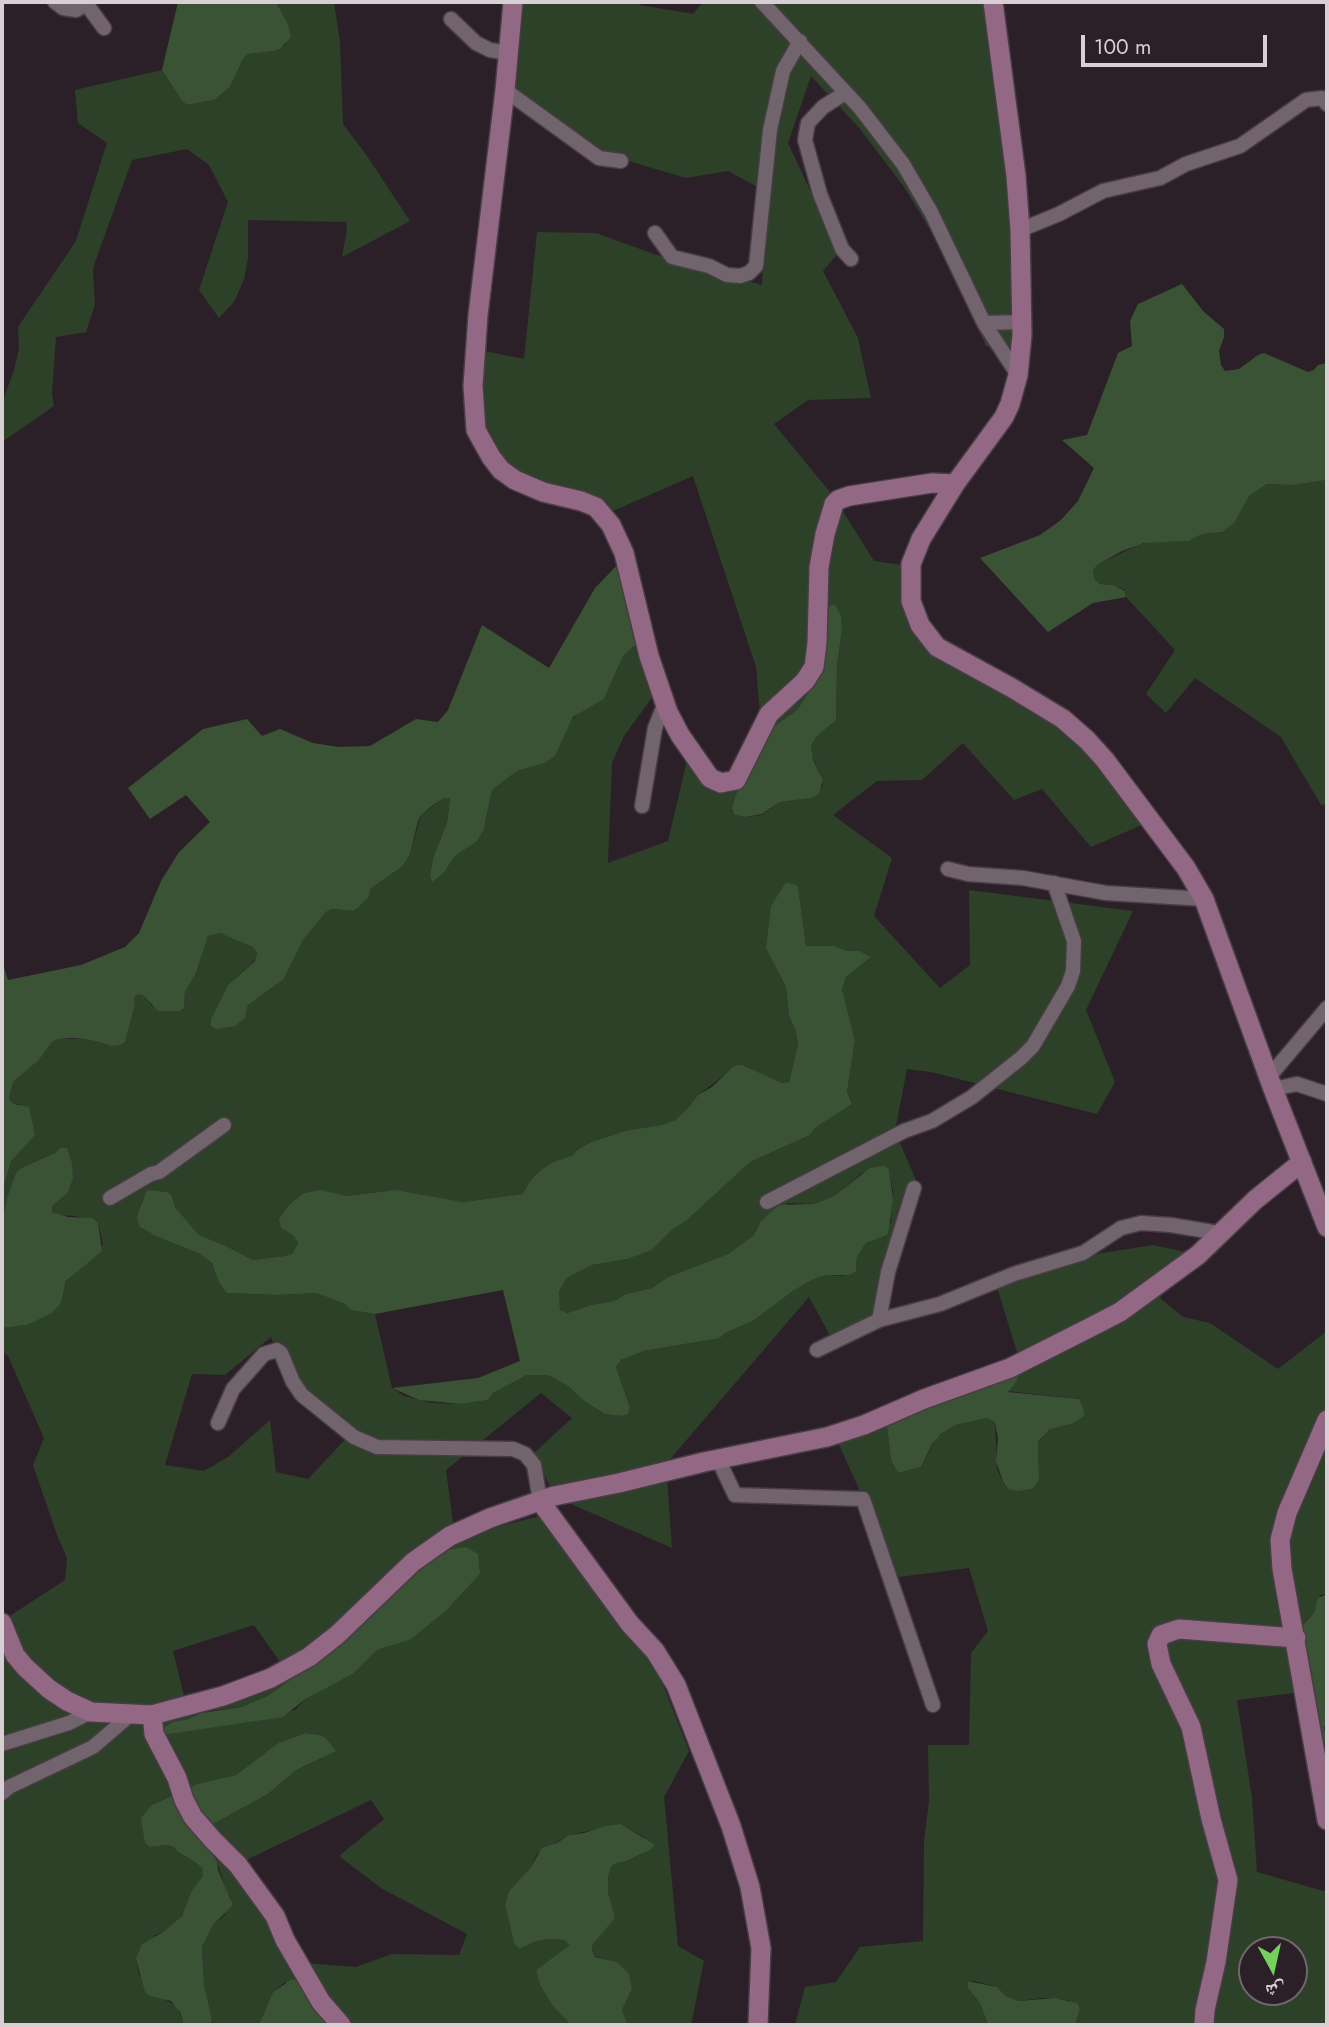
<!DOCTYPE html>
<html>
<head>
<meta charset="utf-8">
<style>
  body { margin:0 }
  #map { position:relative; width:1329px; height:2027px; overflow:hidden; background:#2c2028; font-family:Jost,"Noto Naskh Arabic",sans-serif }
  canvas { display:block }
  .frame { position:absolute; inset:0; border:4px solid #d7cfd4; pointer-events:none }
  .north { position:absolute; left:1238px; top:1936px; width:70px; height:70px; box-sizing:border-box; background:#2c2028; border:2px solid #70666d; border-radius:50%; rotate:172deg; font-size:19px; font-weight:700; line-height:28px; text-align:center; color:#d7cfd4 }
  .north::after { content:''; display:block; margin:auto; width:24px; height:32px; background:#72d25d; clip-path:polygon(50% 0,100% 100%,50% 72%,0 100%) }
  .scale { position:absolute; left:1081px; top:35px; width:186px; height:32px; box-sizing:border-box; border:4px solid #d7cfd4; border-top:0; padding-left:9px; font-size:21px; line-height:24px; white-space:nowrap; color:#d7cfd4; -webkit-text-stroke:5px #2c2028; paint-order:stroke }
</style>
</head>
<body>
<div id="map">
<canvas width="1329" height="2027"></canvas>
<div class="frame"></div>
<div class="north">ش</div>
<div class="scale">100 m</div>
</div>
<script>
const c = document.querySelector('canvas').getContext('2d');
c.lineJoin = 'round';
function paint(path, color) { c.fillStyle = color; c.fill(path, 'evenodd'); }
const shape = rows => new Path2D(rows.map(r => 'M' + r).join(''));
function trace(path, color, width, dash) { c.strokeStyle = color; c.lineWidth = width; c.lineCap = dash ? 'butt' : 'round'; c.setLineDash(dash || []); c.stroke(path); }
paint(shape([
  [276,2,334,2,340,43,343,124,367,156,410,221,342,257,347,229,346,222,248,220,248,258,244,279,234,302,219,318,199,290,228,202,209,165,187,149,132,160,94,265,93,272,95,304,86,332,56,337,52,393,54,406,2,442,2,403,14,370,19,349,18,327,76,241,107,143,78,123,75,90,162,70,182,101,187,105,214,100,230,87,243,59,248,54,275,51,286,44,288,24],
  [517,2,640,2,640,5,693,14,703,2,991,2,1018,244,1024,352,986,346,942,249,904,187,860,129,811,76,788,143,839,252,823,271,858,338,871,398,808,400,774,424,834,497,874,561,909,566,909,579,936,639,1083,737,1142,825,1091,847,1042,789,1014,800,963,743,922,780,877,781,833,815,892,858,874,916,940,988,970,965,969,890,1133,911,1086,1010,1115,1082,1097,1114,931,1072,907,1069,895,1131,918,1185,898,1234,882,1329,832,1339,809,1297,666,1464,672,1548,555,1497,534,1453,572,1418,541,1393,446,1470,455,1538,543,1515,655,1664,689,1751,664,1797,678,1946,704,1961,691,2025,628,2025,622,2010,632,1989,628,1974,617,1963,595,1956,592,1950,593,1944,613,1911,610,1905,608,1893,608,1877,611,1867,616,1863,624,1862,650,1850,644,1837,621,1824,569,1835,537,1854,531,1867,509,1891,505,1905,514,1943,519,1949,537,1941,550,1939,564,1940,571,1945,536,1970,540,1985,552,2005,571,2025,327,2025,325,2017,285,1982,273,1992,259,2025,209,2025,212,2020,204,1984,202,1947,213,1925,225,1915,231,1898,227,1893,217,1862,204,1841,206,1828,268,1794,296,1770,335,1751,326,1738,320,1735,305,1733,278,1743,236,1775,197,1784,152,1805,150,1847,167,1845,174,1847,178,1852,195,1862,203,1869,203,1877,192,1890,182,1916,163,1932,155,1935,136,1959,139,1975,162,1998,177,2006,184,2025,2,2025,2,1621,65,1580,67,1558,57,1535,33,1465,44,1438,8,1356,2,1351,2,1328,27,1325,61,1303,66,1282,103,1244,98,1223,76,1216,59,1215,52,1212,53,1205,68,1193,73,1179,67,1148,60,1148,55,1153,21,1168,16,1173,2,1222,2,1193,11,1161,21,1149,20,1104,14,1104,9,1099,14,1081,39,1060,52,1042,58,1039,86,1039,107,1045,125,1042,135,1005,134,998,138,994,144,996,152,1006,184,1007,185,992,196,973,208,936,213,934,220,933,234,938,253,947,257,953,255,960,228,985,211,1019,245,1018,248,1005,284,979,303,940,326,912,332,909,353,911,358,908,368,896,370,889,403,866,410,854,421,815,444,798,450,797,447,823,433,858,430,875,438,878,443,874,455,856,471,844,486,821,492,790,517,771,545,763,555,756,570,722,579,713,604,699,623,656,633,647,645,642,656,692,624,736,612,763,608,863,668,841,688,756,728,777,760,713,756,667,693,476,608,513,530,488,487,452,479,350,524,359,537,232,596,233,654,254,762,285,765,191,728,171,686,178,608,155,512,89],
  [841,616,842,630,837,666,836,720,816,737,811,746,811,754,823,780,823,786,811,798,780,802,762,815,746,817,734,815,732,809,736,794,773,727,797,710,807,695],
  [798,886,806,946,834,946,848,951,859,951,870,958,846,977,842,989,855,1041,847,1092,852,1104,815,1128,810,1135,750,1162,686,1221,673,1229,652,1250,628,1259,592,1265,567,1278,559,1291,560,1310,566,1313,591,1305,614,1301,626,1294,652,1288,668,1277,728,1254,743,1245,753,1236,757,1227,788,1203,814,1204,834,1196,862,1173,889,1169,893,1192,891,1222,880,1237,866,1243,857,1257,857,1264,842,1276,827,1275,814,1279,793,1291,753,1321,725,1333,720,1338,644,1351,621,1360,616,1367,630,1406,622,1416,605,1414,584,1401,568,1386,548,1375,527,1375,493,1393,488,1400,461,1404,432,1403,404,1396,392,1388,375,1314,351,1310,345,1304,316,1293,278,1295,227,1293,212,1263,200,1254,158,1237,138,1212,144,1196,161,1191,168,1192,172,1196,175,1207,199,1235,224,1245,253,1260,285,1256,292,1255,298,1242,294,1236,281,1228,291,1203,304,1193,328,1191,339,1196,347,1196,387,1191,463,1202,524,1194,530,1181,551,1163,573,1155,577,1150,591,1142,612,1135,662,1125,675,1120,688,1108,698,1095,723,1076,748,1067,756,1073,782,1083,789,1082,798,1044,795,1029,789,1016,786,987,770,955],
  [271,1337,289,1381,353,1431,308,1479,276,1472,270,1420,228,1457,204,1471,165,1465,192,1374,225,1375],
  [448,1550,480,1574,453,1604,410,1640,377,1650,353,1674,304,1700,295,1710,244,1723,161,1729,173,1722,188,1719,201,1712,242,1707,269,1695,294,1677,440,1551],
  [254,1625,285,1669,188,1712,173,1651],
  [371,1800,384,1819,339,1856,381,1888,467,1934,459,1955,392,1954,356,1967,304,1963,234,1866],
  [1327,480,1327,804,1321,805,1281,737,1195,678,1166,713,1146,694,1175,650,1126,597,1125,590,1113,585,1101,584,1094,578,1093,571,1097,565,1138,545,1150,542,1189,541,1202,534,1222,532,1249,496,1267,484,1292,485],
  [1153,1245,1195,1254,1160,1298,1183,1317,1210,1323,1278,1369,1327,1331,1327,1594,1320,1595,1314,1613,1306,1621,1302,1692,1237,1700,1252,1798,1257,1872,1327,1892,1327,2025,1075,2025,1080,2009,1068,2000,1042,1998,1019,2001,1006,1996,997,1987,974,1981,967,1981,968,1988,980,2003,988,2025,795,2025,805,1987,836,1982,860,1947,923,1941,924,1841,929,1801,928,1745,969,1745,971,1653,988,1631,969,1568,899,1577,835,1436,887,1426,891,1460,898,1473,921,1467,936,1438,949,1429,956,1425,987,1418,995,1422,997,1469,1003,1483,1008,1489,1025,1490,1039,1480,1038,1443,1050,1429,1072,1424,1083,1416,1083,1407,1079,1399,1007,1391,1020,1362,996,1284,1102,1253],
  [1252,1950,1294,1950,1294,1992,1252,1992]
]), '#2c4128');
paint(shape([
  [178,2,276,2,288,24,291,37,281,48,275,51,248,54,243,59,230,87,214,100,187,105,182,101,162,70],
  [1182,284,1204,312,1224,329,1224,337,1219,351,1221,365,1225,371,1239,369,1258,355,1264,353,1308,372,1314,370,1318,365,1327,363,1325,392,1327,393,1327,480,1292,485,1267,484,1249,496,1234,523,1222,532,1202,534,1189,541,1144,543,1122,551,1097,565,1093,571,1094,578,1100,584,1113,585,1125,591,1126,597,1093,603,1048,632,980,558,1040,535,1061,520,1078,501,1094,468,1062,440,1087,435,1118,353,1132,346,1130,321,1138,304],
  [625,557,645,642,633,647,623,656,604,699,573,717,555,756,545,763,517,771,492,790,484,829,477,841,455,856,443,874,432,882,430,875,433,858,447,823,450,798,444,798,432,806,421,815,418,821,410,854,403,866,370,889,369,896,358,908,353,911,332,909,326,912,303,940,284,979,248,1005,245,1018,235,1026,216,1029,211,1026,211,1019,228,985,255,961,257,953,253,947,220,933,208,936,196,973,185,992,184,1007,180,1011,158,1011,144,996,138,994,134,998,135,1005,125,1042,120,1045,112,1046,86,1039,71,1038,58,1039,52,1042,39,1060,14,1081,12,1087,9,1099,14,1104,29,1107,35,1135,11,1161,2,1193,2,961,8,980,81,965,125,947,139,933,161,881,179,852,210,822,186,795,150,819,128,788,203,729,247,719,262,736,280,729,313,743,339,747,370,746,416,719,438,722,448,710,482,625,549,668,595,588],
  [830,605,835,605,841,616,842,629,837,666,836,720,816,737,811,746,813,760,823,780,819,794,811,798,780,802,762,814,746,817,734,815,732,808,736,794,765,739,773,727,797,710,807,695],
  [786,882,798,886,806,946,834,946,848,951,859,951,871,957,846,977,842,989,855,1041,847,1092,852,1104,815,1128,810,1135,750,1162,686,1221,673,1229,652,1250,628,1259,592,1265,567,1278,559,1291,560,1310,567,1313,591,1305,614,1301,626,1294,652,1288,668,1277,728,1254,753,1236,761,1221,779,1205,814,1204,834,1196,870,1168,883,1166,889,1169,893,1199,889,1229,887,1235,866,1243,857,1257,856,1271,850,1275,827,1275,814,1279,793,1291,753,1321,725,1333,720,1338,644,1351,621,1360,616,1367,630,1407,628,1414,622,1416,605,1414,584,1401,568,1386,548,1375,527,1375,493,1393,488,1400,461,1404,419,1400,392,1388,478,1378,520,1361,503,1290,375,1314,351,1310,345,1304,316,1293,278,1295,227,1293,219,1282,212,1263,200,1254,158,1237,140,1227,137,1219,138,1212,147,1190,168,1192,172,1196,175,1207,199,1235,224,1245,253,1260,285,1256,292,1254,298,1243,294,1236,281,1228,279,1219,291,1203,304,1193,321,1190,347,1196,395,1190,463,1202,523,1194,530,1181,540,1171,551,1163,573,1155,577,1150,591,1142,625,1131,662,1125,675,1120,688,1108,698,1095,712,1087,734,1066,742,1065,782,1083,789,1082,798,1044,795,1029,789,1016,786,987,766,948,771,906],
  [60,1148,67,1148,72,1163,73,1179,68,1193,53,1205,52,1212,68,1217,92,1218,98,1223,102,1251,66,1281,61,1303,52,1313,27,1325,2,1328,2,1222,8,1195,16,1173,21,1168,55,1153],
  [1020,1362,1017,1381,1008,1392,1079,1399,1083,1407,1084,1416,1072,1424,1050,1429,1038,1442,1039,1480,1032,1489,1017,1491,1008,1489,1003,1482,996,1461,998,1438,995,1422,987,1418,956,1425,941,1434,932,1444,921,1467,898,1473,891,1460,887,1426],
  [466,1547,478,1554,480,1574,448,1609,410,1640,377,1650,353,1674,304,1700,283,1717,162,1735,161,1729,173,1722,188,1719,201,1713,242,1707,269,1695,294,1677,309,1659,440,1551],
  [1327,1594,1327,1724,1324,1727,1326,1739,1323,1746,1302,1626,1314,1613,1318,1598],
  [305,1733,320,1735,326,1738,336,1751,296,1770,268,1794,206,1828,204,1841,217,1862,218,1870,233,1905,213,1925,202,1947,204,1984,212,2020,209,2025,184,2025,180,2012,171,2001,150,1996,145,1992,136,1959,142,1944,163,1932,182,1916,192,1890,203,1876,203,1869,195,1862,178,1852,174,1847,167,1845,150,1847,145,1843,141,1818,152,1805,197,1784,236,1775,278,1743],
  [621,1824,655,1845,650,1850,624,1862,616,1863,611,1867,608,1877,608,1893,615,1918,593,1944,592,1950,595,1957,617,1962,629,1974,632,1989,622,2010,628,2025,571,2025,552,2005,540,1985,536,1970,570,1945,564,1940,550,1939,537,1941,519,1949,514,1943,505,1905,509,1891,531,1867,542,1848,557,1843,569,1835,584,1833,605,1826],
  [292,1979,299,1981,325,2017,327,2025,259,2025,273,1992],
  [967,1981,997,1987,1006,1996,1019,2001,1055,1998,1077,2003,1080,2009,1075,2025,988,2025,980,2003,968,1988]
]), '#3a5334');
const street = shape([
  [55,2,63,8,76,10,89,2],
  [762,2,860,108,903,164,931,212,984,323,1018,375],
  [87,5,104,28],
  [451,19,476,43,490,50,508,53],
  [505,90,599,158,621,161],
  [845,93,823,107,808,123,805,140,820,194,842,249,851,259],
  [1020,230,1059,214,1103,191,1160,178,1186,164,1240,146,1306,100,1322,98,1327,104],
  [655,233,672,257,709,266,727,275,740,276,749,273,756,266,770,130,783,71,800,41],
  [984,323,1022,322],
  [642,806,655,728,665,703],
  [948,869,968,874,1023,878,1106,893,1204,899],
  [1268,1078,1327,1008],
  [1273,1089,1297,1084,1327,1094],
  [914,1188,888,1272,879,1320,940,1304,1014,1274,1083,1253,1121,1228,1141,1223,1171,1225,1219,1233],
  [110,1198,151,1174,159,1172,224,1125],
  [767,1202,904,1131,932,1121,972,1097,1021,1058,1033,1046,1068,986,1073,971,1074,941,1054,883],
  [817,1350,879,1320],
  [218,1423,233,1389,264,1354,277,1350,281,1353,293,1382,302,1395,354,1437,377,1447,513,1449,525,1454,534,1465,540,1501],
  [718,1459,735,1495,863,1499,933,1705],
  [2,1744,69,1723,91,1712],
  [2,1793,9,1787,93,1747,129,1716]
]);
const secondary = shape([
  [513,2,505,90,478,315,473,386,476,430,491,457,501,470,515,480,543,492,581,501,596,507,611,525,624,553,649,656,668,712,680,735,710,778,721,783,736,780,769,714,805,681,814,667,817,643,819,567,825,534,834,504,838,500,849,496,932,483,955,484],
  [993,2,1016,176,1020,230,1022,335,1018,375,1010,404,1004,417,955,484,921,539,911,564,911,601,920,625,937,647,1012,688,1063,719,1087,740,1105,760,1186,868,1204,899,1273,1089,1327,1227],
  [1327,1420,1287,1513,1280,1540,1282,1569,1327,1820],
  [540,1501,630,1624,655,1651,676,1685,731,1826,750,1887,761,1948,758,2025],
  [2,1623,15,1655,25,1667,49,1689,67,1701,91,1712,152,1715,223,1696,271,1678,309,1657,337,1635,413,1562,450,1536,490,1518,554,1496,619,1483,704,1462,827,1437,864,1425,924,1399,1010,1368,1091,1327,1120,1312,1198,1255,1255,1200,1302,1162],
  [152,1715,154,1734,177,1778,184,1800,193,1817,213,1840,238,1865,275,1916,285,1940,321,2002,341,2025],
  [1204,2025,1205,2010,1216,1962,1228,1880,1211,1819,1191,1727,1161,1664,1157,1644,1161,1635,1179,1629,1296,1638]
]);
trace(street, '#473d44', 17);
trace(secondary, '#473d44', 22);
trace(street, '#72646d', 14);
trace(secondary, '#926885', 19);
</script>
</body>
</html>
